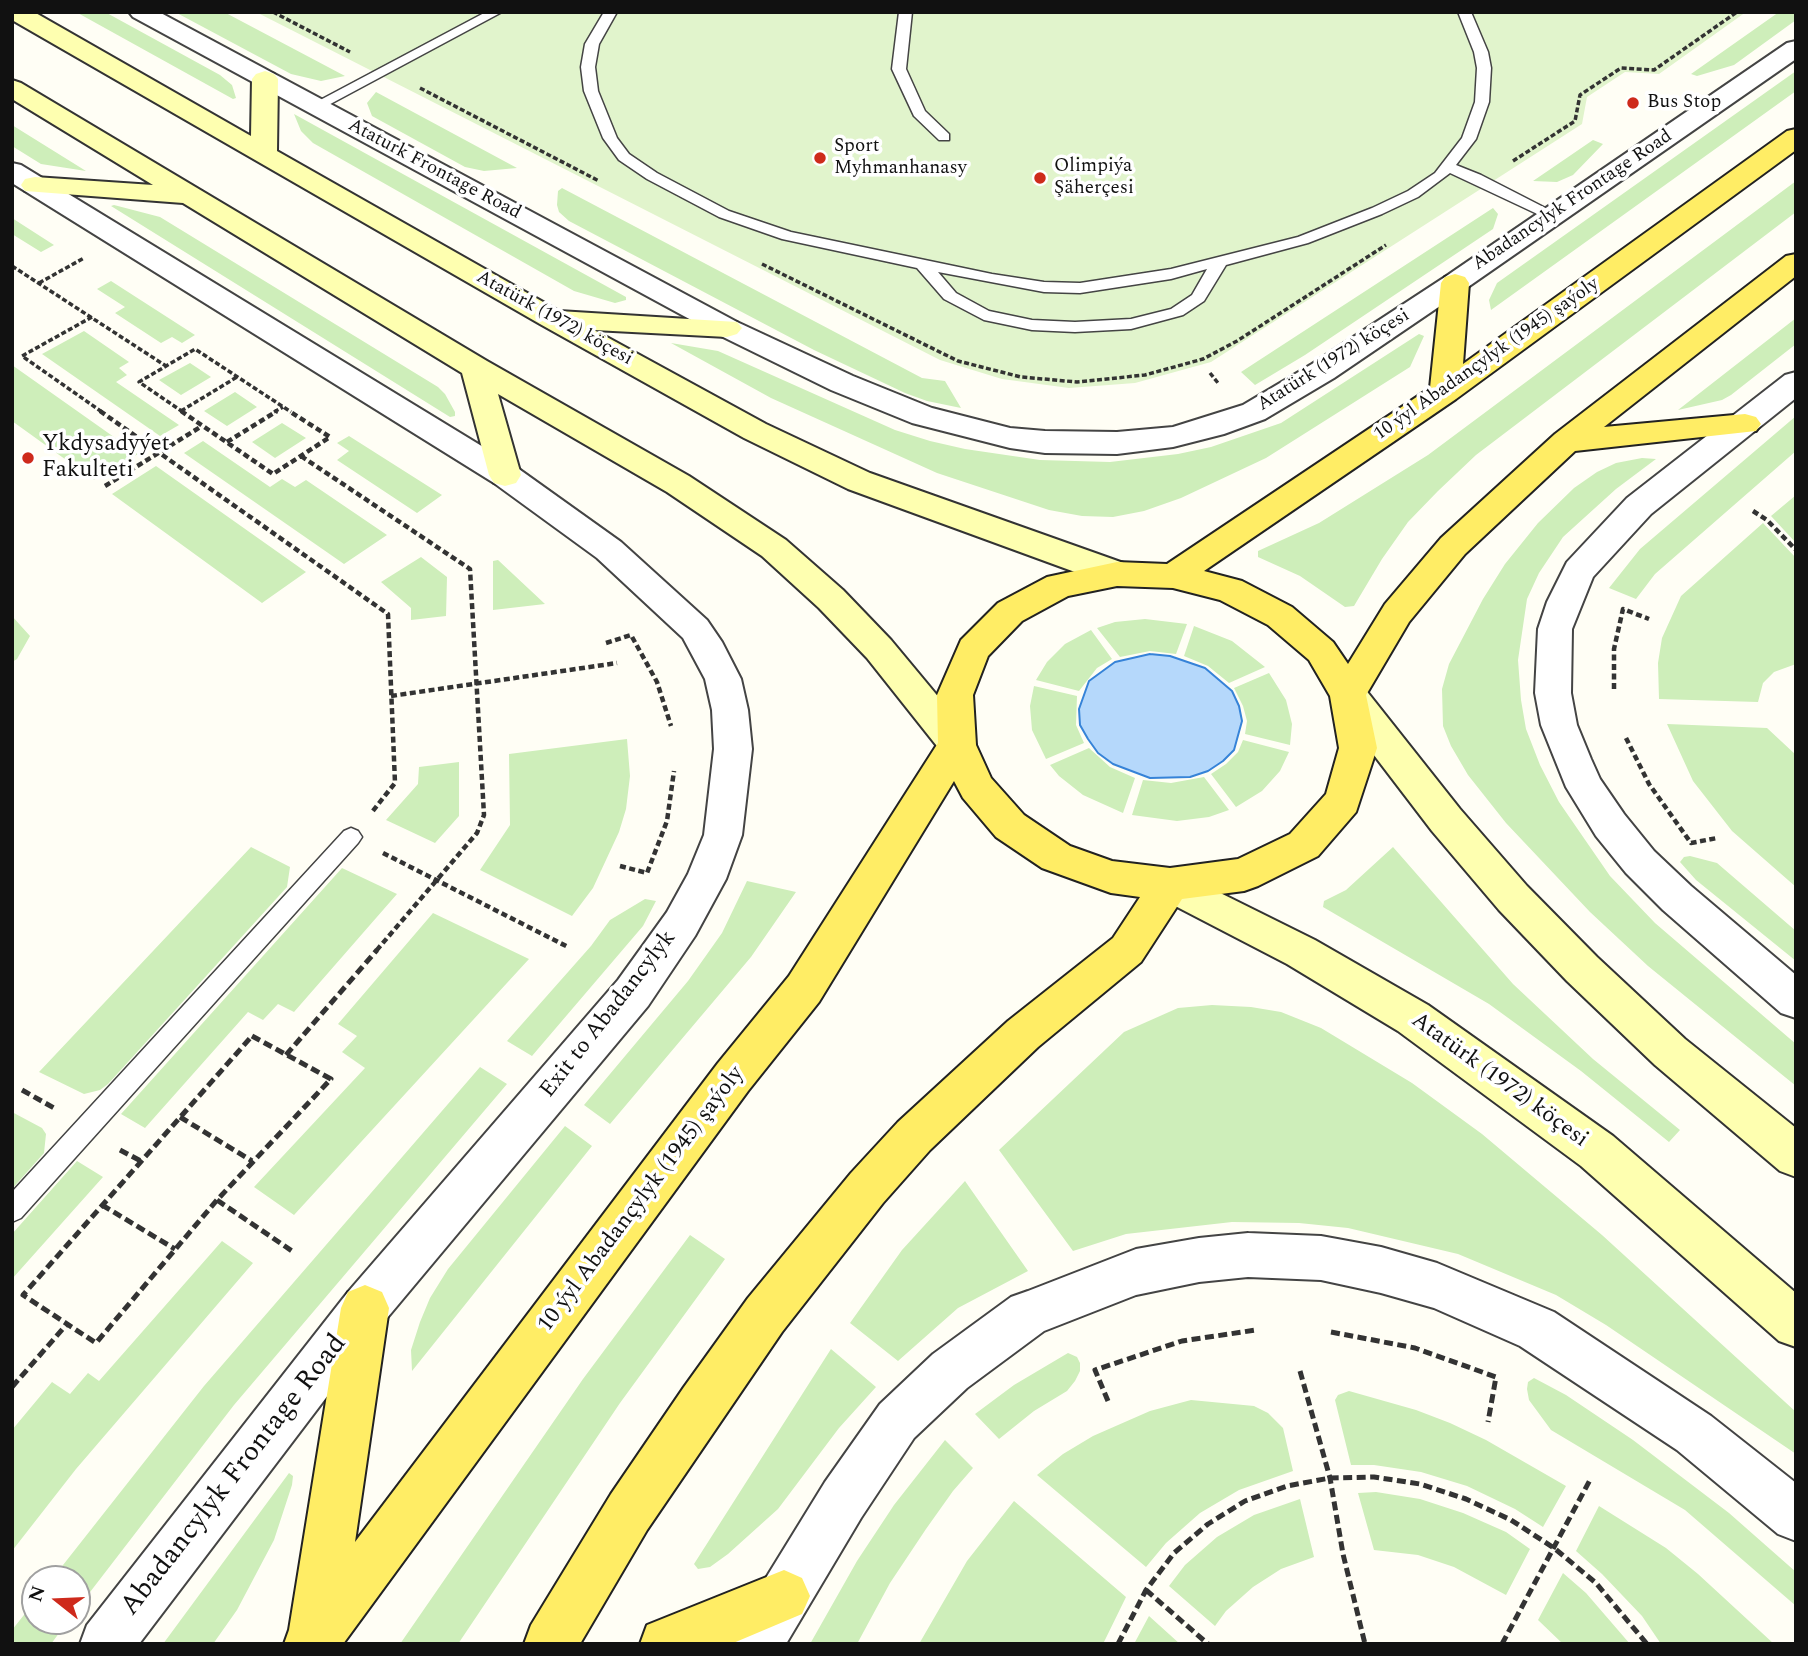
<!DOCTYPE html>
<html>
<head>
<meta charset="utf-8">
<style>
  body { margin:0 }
  #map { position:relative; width:1808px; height:1656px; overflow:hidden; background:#fffef5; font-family:Spectral,serif }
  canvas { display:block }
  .frame { position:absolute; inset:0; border:14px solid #111; pointer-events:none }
  .north { position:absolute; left:21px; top:1565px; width:70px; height:70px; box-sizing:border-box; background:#fff; border:2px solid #a0a0a0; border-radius:50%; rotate:288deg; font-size:19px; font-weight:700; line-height:28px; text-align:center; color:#111 }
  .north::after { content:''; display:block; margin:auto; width:24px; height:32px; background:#ce2a1c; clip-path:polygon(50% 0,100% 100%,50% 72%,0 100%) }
</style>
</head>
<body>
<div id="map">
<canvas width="1808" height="1656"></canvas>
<div class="frame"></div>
<div class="north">N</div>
</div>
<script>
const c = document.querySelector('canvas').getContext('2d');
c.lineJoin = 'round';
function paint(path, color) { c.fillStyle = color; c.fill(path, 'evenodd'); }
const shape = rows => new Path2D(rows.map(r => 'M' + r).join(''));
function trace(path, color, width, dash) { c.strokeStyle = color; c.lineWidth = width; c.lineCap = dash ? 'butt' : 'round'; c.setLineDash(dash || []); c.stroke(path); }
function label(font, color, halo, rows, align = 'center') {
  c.font = font + ' Spectral,serif'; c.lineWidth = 7; c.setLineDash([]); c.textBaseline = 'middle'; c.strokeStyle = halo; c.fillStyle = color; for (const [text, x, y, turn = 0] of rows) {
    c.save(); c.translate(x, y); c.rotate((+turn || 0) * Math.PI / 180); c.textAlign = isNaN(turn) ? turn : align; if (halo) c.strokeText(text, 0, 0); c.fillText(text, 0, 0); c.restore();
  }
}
paint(shape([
  [76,12,105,12,220,75,232,85,236,98,233,99],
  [175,12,224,12,345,76,321,81,291,74],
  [1779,12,1796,12,1796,20,1734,65,1697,76,1691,74],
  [1796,71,1796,91,1491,310,1489,300,1497,283],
  [376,92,517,168,484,171,465,167,372,116,367,103],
  [294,114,626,297,626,300,615,303,574,291,313,143,301,131],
  [12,125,86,171,41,164,12,146],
  [1593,140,1603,144,1573,175,1557,182,1533,181],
  [1796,181,1796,212,1476,455,1438,491,1408,522,1382,559,1354,606,1345,607,1300,576,1258,557,1258,551,1319,523,1428,455],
  [562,188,922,378,945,381,961,408,927,401,905,393,814,350,569,221,559,212,557,205,558,191],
  [114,205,160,217,438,387,445,394,455,412,455,416,450,417,111,206],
  [1493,208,1498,214,1493,229,1305,355,1255,385,1241,372],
  [12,218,54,245,41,252,12,234],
  [111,281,195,335,182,343,172,337,161,343,115,313,125,307,97,289],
  [1796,318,1796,344,1731,395,1722,400,1678,410],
  [84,331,129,362,119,368,127,375,116,382,179,425,160,436,42,354],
  [1419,334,1424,336,1410,367,1266,458,1181,498,1144,511,1113,517,1082,516,1049,510,937,473,771,398,671,343,718,351,895,430,930,441,965,449,1040,460,1110,462,1178,454,1211,447,1281,423],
  [190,363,211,377,181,395,159,380],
  [12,365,138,454,94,480,12,421],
  [235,392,257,407,227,426,204,411],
  [1796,416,1796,451,1655,574,1636,599,1609,588,1640,549],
  [282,423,306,438,275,458,252,442],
  [349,436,442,495,417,513,337,460,349,451,337,443],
  [203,441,270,487,282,479,295,487,306,480,387,535,344,564,184,453],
  [1642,458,1656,459,1616,489,1563,537,1539,573,1527,599,1518,660,1521,700,1526,729,1540,765,1559,802,1610,876,1655,923,1796,1044,1796,1086,1648,966,1590,912,1506,823,1468,775,1451,746,1443,726,1442,689,1449,664,1483,599,1505,564,1538,523,1574,488,1597,472,1616,463],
  [156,466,306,572,262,603,112,494],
  [1796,495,1796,543,1771,516],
  [1763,523,1796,558,1796,664,1774,672,1763,683,1758,702,1659,699,1658,663,1662,638,1681,596],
  [421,557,447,577,446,616,411,620,411,608,381,582],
  [498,560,545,604,493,610,493,561],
  [12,616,30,636,17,659,12,662],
  [1145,619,1187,624,1176,654,1150,651,1120,657,1097,628,1115,622],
  [1194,626,1232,641,1265,667,1229,683,1208,666,1184,656],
  [1091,630,1112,659,1097,668,1079,691,1036,680,1047,662,1065,644],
  [1269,673,1286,700,1292,724,1290,745,1245,734,1247,721,1243,706,1234,688],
  [1034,686,1077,696,1076,725,1084,743,1046,759,1032,730,1030,706],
  [1667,724,1767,728,1796,755,1796,887,1732,831,1693,781],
  [627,739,630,776,626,809,619,832,593,888,572,916,480,870,510,825,509,754],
  [1243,740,1289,752,1280,771,1262,791,1236,807,1211,774,1226,764,1238,752],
  [1089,748,1110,767,1135,778,1123,813,1083,795,1059,776,1050,765],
  [459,762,459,816,435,843,386,820,418,784,419,767],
  [1204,777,1229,810,1209,817,1177,821,1132,815,1143,780,1171,783],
  [251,847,290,867,287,887,108,1084,100,1090,84,1094,39,1072],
  [1393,847,1513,984,1593,1059,1680,1130,1669,1142,1581,1071,1489,1004,1323,907,1324,901,1346,890],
  [1690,856,1717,863,1796,931,1796,961,1696,880,1680,862,1684,857],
  [342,868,397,894,294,1012,278,1004,263,1020,248,1012,145,1128,121,1114],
  [747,881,796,892,751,957,610,1124,584,1105,688,981,722,933],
  [645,899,656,901,643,926,532,1056,507,1041,591,946,610,920],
  [433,913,529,959,294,1215,254,1187,365,1068,342,1052,357,1036,338,1024],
  [1212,1005,1251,1007,1281,1012,1321,1028,1412,1083,1482,1134,1602,1235,1796,1412,1796,1454,1606,1325,1556,1295,1458,1254,1348,1228,1299,1223,1232,1222,1126,1234,1073,1251,999,1150,1124,1032,1178,1008],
  [480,1067,507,1084,234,1405,77,1609,77,1579,52,1579,204,1386],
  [12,1112,42,1128,46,1134,44,1153,12,1189],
  [565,1126,592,1146,412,1371,411,1350,420,1322,430,1298,448,1269],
  [77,1161,103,1177,12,1279,12,1234],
  [965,1181,1028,1271,958,1308,898,1361,850,1323,902,1250],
  [690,1235,725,1259,620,1403,458,1644,400,1644,583,1379],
  [222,1241,253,1263,76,1469,12,1551,12,1430,52,1382,70,1394,88,1373,99,1381],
  [831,1349,876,1387,839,1428,778,1509,728,1554,710,1567,698,1569,694,1564],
  [1068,1353,1077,1357,1080,1363,1080,1371,1075,1381,1067,1391,1034,1411,999,1439,975,1414,1014,1385],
  [1534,1378,1566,1395,1633,1440,1729,1513,1796,1572,1796,1606,1685,1510,1551,1430,1529,1400,1527,1389,1528,1382],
  [1349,1391,1416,1410,1450,1423,1486,1440,1566,1486,1543,1527,1515,1509,1467,1486,1421,1472,1374,1465,1351,1465,1335,1400,1338,1395],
  [1191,1400,1254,1406,1268,1413,1283,1428,1293,1471,1239,1490,1200,1513,1166,1543,1146,1567,1037,1475,1063,1454,1093,1436,1150,1411],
  [945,1440,973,1468,953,1491,926,1529,890,1583,857,1644,810,1644,857,1561,894,1505],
  [289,1473,293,1476,292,1485,274,1540,237,1610,213,1644,163,1644],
  [1376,1492,1420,1499,1463,1513,1506,1532,1530,1549,1506,1595,1454,1567,1418,1555,1374,1550,1358,1493],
  [1300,1499,1314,1557,1281,1569,1253,1587,1226,1611,1215,1626,1169,1586,1185,1565,1217,1537,1254,1515],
  [1014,1501,1126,1597,1103,1644,919,1644,967,1561],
  [1599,1506,1666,1548,1698,1574,1774,1644,1661,1644,1642,1616,1602,1574,1576,1551],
  [1563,1573,1586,1593,1630,1644,1563,1644,1538,1620],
  [35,1601,35,1621,68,1621,51,1644,12,1644,12,1630],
  [1149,1616,1180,1644,1134,1644]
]), '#ceeeba');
paint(shape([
  [256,12,1746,12,1659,74,1625,72,1587,97,1582,124,1211,362,1135,383,1069,388,1002,379,940,360]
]), '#e1f4cc');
const water = shape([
  [1150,654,1170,656,1205,668,1232,691,1239,706,1242,721,1234,750,1223,761,1208,771,1190,777,1150,778,1113,764,1098,753,1088,739,1080,725,1079,709,1089,681,1115,662,1150,654]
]);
paint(water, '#b5d8fb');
trace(water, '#3683d8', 2);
const service = shape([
  [486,12,502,12,321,109,311,109,309,106,486,12],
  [604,12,617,12,599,44,595,67,598,91,617,138,629,154,657,173,729,211,791,232,992,274,1044,282,1080,283,1171,269,1298,237,1372,208,1408,191,1435,173,1462,138,1475,102,1477,68,1474,52,1458,12,1471,12,1488,52,1491,68,1489,102,1476,139,1456,165,1481,175,1561,216,1558,219,1548,219,1450,173,1418,197,1382,214,1308,243,1226,265,1204,301,1183,315,1131,329,1075,332,1032,330,984,320,944,299,917,268,782,239,719,217,647,179,619,160,603,138,584,91,581,67,585,44,604,12],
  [1207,269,1192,295,1171,309,1131,319,1075,322,1032,320,989,311,956,293,938,272,1044,292,1080,293,1171,279,1207,269],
  [899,12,912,12,906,69,925,111,949,134,949,140,939,140,914,116,892,69,899,12],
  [351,828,358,831,362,837,358,843,21,1218,12,1222,12,1192,344,831,351,828]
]);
const minor = shape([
  [129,12,159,12,737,322,853,376,932,408,1010,428,1045,431,1117,432,1173,427,1243,405,1312,364,1445,277,1787,43,1796,41,1796,59,1465,289,1334,378,1265,419,1224,434,1173,447,1117,454,1045,453,1010,448,912,423,831,390,717,334,133,17,129,12],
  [12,163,21,165,516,467,621,542,707,620,722,642,741,679,748,710,752,749,742,835,726,879,695,936,648,1006,382,1324,139,1644,80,1644,87,1625,348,1292,618,980,667,912,688,874,704,835,714,749,712,710,705,679,683,638,597,558,494,483,12,183,12,163],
  [1796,372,1796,398,1651,514,1593,577,1572,629,1571,693,1577,725,1591,759,1600,779,1624,814,1654,851,1691,886,1796,975,1796,1018,1781,1013,1663,910,1626,873,1596,836,1566,787,1541,725,1535,693,1538,629,1547,602,1567,562,1627,498,1785,375,1796,372],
  [1248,1233,1321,1236,1381,1247,1437,1263,1554,1312,1711,1416,1796,1483,1796,1541,1778,1534,1677,1450,1520,1346,1434,1308,1381,1293,1321,1280,1248,1277,1199,1282,1136,1295,1044,1331,967,1388,914,1438,861,1518,786,1644,730,1644,737,1625,825,1482,880,1404,933,1354,1011,1297,1028,1291,1136,1249,1199,1238,1248,1233]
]);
const secondary = shape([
  [12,12,34,12,251,136,252,79,256,74,265,71,274,74,278,79,277,151,559,311,737,322,742,328,737,334,727,337,594,330,766,424,870,473,1129,565,1134,574,1129,583,1117,586,1105,583,848,489,744,438,540,324,12,20,12,12],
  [12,80,21,83,487,361,689,476,786,540,843,590,891,640,970,735,976,745,970,755,957,759,944,755,867,658,819,608,762,556,667,492,498,394,521,475,516,483,505,486,494,483,489,475,462,373,183,203,25,191,21,185,25,179,35,177,153,185,12,99,12,80],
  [1348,680,1361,684,1460,809,1527,886,1597,957,1685,1039,1796,1128,1796,1177,1780,1171,1655,1065,1567,981,1499,910,1432,831,1335,704,1330,694,1335,684,1348,680],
  [1170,868,1315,940,1428,1005,1613,1136,1796,1293,1796,1347,1779,1341,1581,1166,1398,1031,1287,964,1156,896,1150,884,1156,872,1170,868]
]);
const primary = shape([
  [1796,129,1796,150,1456,399,1204,571,1242,581,1292,607,1333,642,1348,664,1385,604,1441,538,1555,434,1786,256,1796,254,1796,276,1604,427,1745,414,1756,417,1761,424,1756,431,1575,451,1465,554,1409,622,1366,695,1377,748,1356,812,1318,856,1258,886,1244,891,1182,899,1141,962,1038,1047,930,1150,883,1203,782,1332,647,1530,580,1644,524,1644,531,1625,611,1494,684,1387,748,1298,851,1173,898,1122,1008,1021,1113,938,1140,897,1111,893,1042,868,996,837,963,798,954,781,819,1002,748,1091,343,1644,284,1644,289,1630,341,1308,348,1292,365,1285,382,1292,389,1308,355,1542,718,1063,789,976,938,743,937,695,961,640,998,603,1047,577,1117,562,1167,564,1430,388,1441,283,1445,277,1455,274,1465,277,1469,283,1463,364,1787,131,1796,129],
  [1117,586,1173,588,1220,600,1268,625,1309,660,1330,696,1339,748,1326,794,1290,834,1238,859,1170,868,1112,861,1070,846,1024,815,991,778,976,745,973,695,988,656,1022,621,1068,596,1117,586],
  [784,1570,802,1578,810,1596,802,1614,731,1644,640,1644,647,1625,784,1570]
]);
trace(service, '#444', 3);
trace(minor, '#444', 4);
trace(secondary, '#333', 4);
trace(primary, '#222', 4);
trace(shape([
  [273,12,350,52],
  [420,88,599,181],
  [1513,161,1575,121,1580,95,1621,68,1654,70,1737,12],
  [762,264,958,361,1021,377,1077,382,1145,375,1203,359,1237,341,1386,245],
  [12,266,166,366],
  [39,283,84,258],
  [92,317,22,356,102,412],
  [1210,373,1218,383],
  [181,411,237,377],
  [183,412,139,382,195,349,291,412],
  [274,412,283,407]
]), '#333', 3.5, [5, 2.5]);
trace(shape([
  [100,411,388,614,395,783,372,812],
  [181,411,273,474,330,437,289,411],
  [227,442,277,411],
  [301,456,470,569,484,815,477,833,376,951],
  [105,486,202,426],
  [1753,511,1767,520,1796,550],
  [606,643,631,635,657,682,671,726],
  [1614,689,1614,649,1623,609,1649,619],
  [391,696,617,663],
  [1626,738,1649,784,1691,843,1717,838],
  [383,853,568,947],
  [620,866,647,873,667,821,674,771]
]), '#333', 4.5, [6, 3.5]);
trace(shape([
  [252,1036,331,1079,217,1200,96,1343,23,1295,252,1036],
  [286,1055,377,950],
  [22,1090,54,1108],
  [180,1117,252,1161],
  [120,1150,141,1161],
  [217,1200,292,1251],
  [102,1205,175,1249],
  [1331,1332,1415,1348,1496,1377,1488,1422],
  [1300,1371,1330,1478,1343,1554,1365,1644],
  [12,1387,67,1324],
  [1108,1401,1095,1370,1182,1341,1256,1330],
  [1146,1590,1208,1644],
  [1118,1644,1146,1590,1174,1553,1208,1524,1245,1501,1287,1486,1330,1478,1374,1477,1420,1484,1466,1499,1511,1520,1554,1548,1596,1583,1647,1644],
  [1502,1644,1590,1480]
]), '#333', 5, [9, 4.5]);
paint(service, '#fff');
paint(minor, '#fff');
paint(secondary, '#feffb0');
paint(primary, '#ffed65');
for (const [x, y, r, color] of [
  [1633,103,7,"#ce2a1c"],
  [820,158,7,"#ce2a1c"],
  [1040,178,7,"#ce2a1c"],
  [28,458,7,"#ce2a1c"]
]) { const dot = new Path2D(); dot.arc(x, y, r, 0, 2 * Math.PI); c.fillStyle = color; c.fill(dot); trace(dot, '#fff', 2.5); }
label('19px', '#111', '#fff', [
  ["Bus Stop",1647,103],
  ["Sport",834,147],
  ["Myhmanhanasy",834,169],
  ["Olimpiýa",1054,167],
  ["Şäherçesi",1054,189]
], 'left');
label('19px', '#111', '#fff', [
  ["Ataturk Frontage Road",434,170,28],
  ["Abadancylyk Frontage Road",1573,201,-34],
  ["Atatürk (1972) köçesi",554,319,29],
  ["10 ýyl Abadançylyk (1945) şaýoly",1487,360,-35],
  ["Atatürk (1972) köçesi",1334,361,-32]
]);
label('23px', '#111', '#fff', [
  ["Ykdysadyýet",42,445],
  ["Fakulteti",42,471]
], 'left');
label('23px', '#111', '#fff', [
  ["Exit to Abadancylyk",609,1015,-52],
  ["Atatürk (1972) köçesi",1499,1081,36],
  ["10 ýyl Abadançylyk (1945) şaýoly",642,1200,-53]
]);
label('28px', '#111', '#fff', [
  ["Abadancylyk Frontage Road",235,1476,-52]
]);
</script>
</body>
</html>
